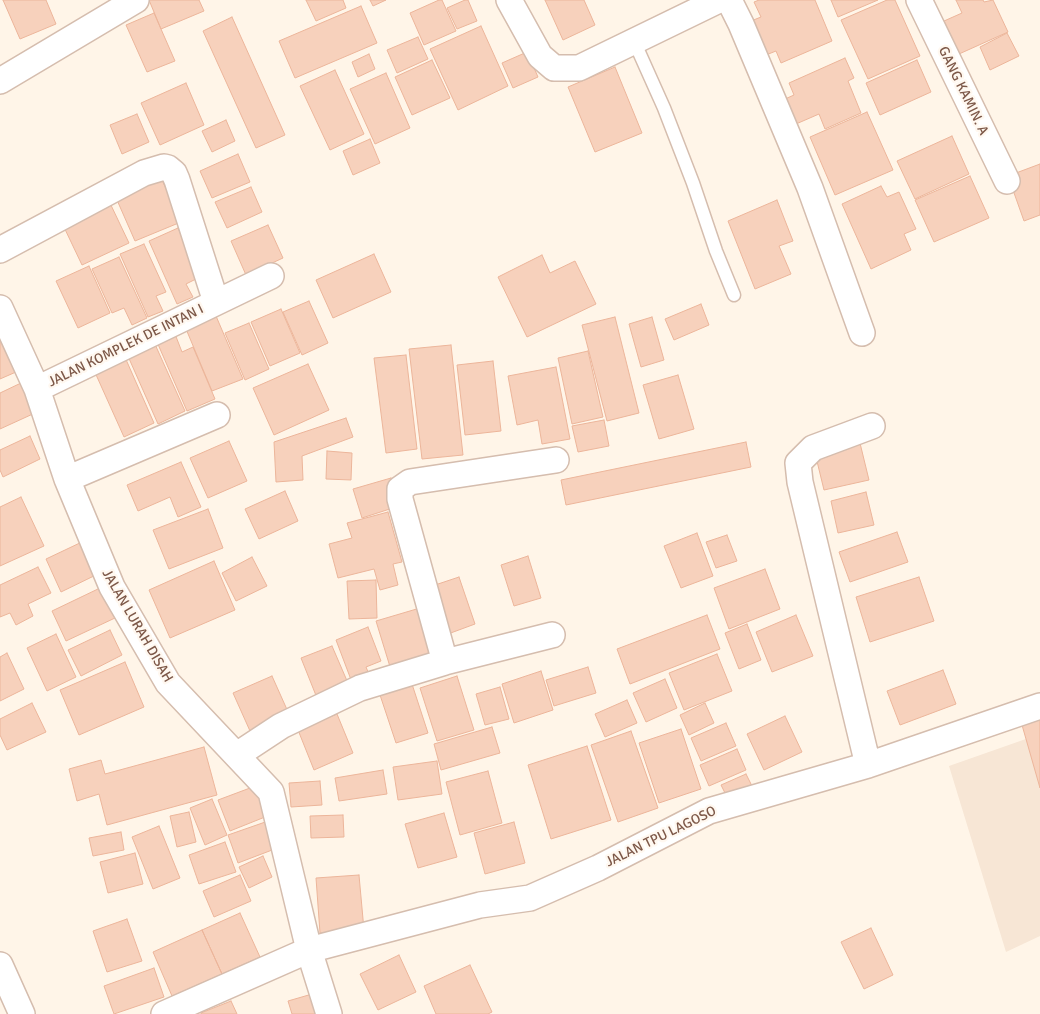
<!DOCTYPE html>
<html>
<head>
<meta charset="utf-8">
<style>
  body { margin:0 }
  canvas { display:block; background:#fff5e8 }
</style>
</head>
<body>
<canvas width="1040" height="1014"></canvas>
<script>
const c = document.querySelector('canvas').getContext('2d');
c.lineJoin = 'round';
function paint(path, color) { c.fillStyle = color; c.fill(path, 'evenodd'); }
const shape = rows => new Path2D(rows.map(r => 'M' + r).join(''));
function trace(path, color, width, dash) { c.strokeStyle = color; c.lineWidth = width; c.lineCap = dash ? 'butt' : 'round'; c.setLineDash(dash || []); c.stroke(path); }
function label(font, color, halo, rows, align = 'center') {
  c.font = font + ' Signika,sans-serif'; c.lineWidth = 4.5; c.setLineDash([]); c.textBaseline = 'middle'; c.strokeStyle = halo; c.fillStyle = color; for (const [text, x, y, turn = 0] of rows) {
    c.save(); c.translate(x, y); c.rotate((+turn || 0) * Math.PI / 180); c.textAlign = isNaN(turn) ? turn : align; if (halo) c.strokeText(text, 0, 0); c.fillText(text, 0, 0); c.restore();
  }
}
paint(shape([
  [1040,734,1040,936,1006,952,949,766]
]), '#f7e6d5');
const building = shape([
  [3,0,46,0,56,24,20,39,3,0],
  [149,0,199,0,204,11,161,29,149,0],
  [306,0,343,0,346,8,316,21,306,0],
  [370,0,386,0,373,6,370,0],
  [439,0,442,0,456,31,424,45,410,13,439,0],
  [465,0,468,0,477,21,457,29,447,8,465,0],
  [545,0,584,0,595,25,563,40,545,0],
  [759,0,815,0,832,41,781,63,776,51,766,55,751,21,761,17,754,2,759,0],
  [831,0,878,0,838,17,831,0],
  [887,0,895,0,920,56,868,79,841,20,887,0],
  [956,0,983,0,984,2,993,0,1008,32,959,54,944,21,962,13,956,0],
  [361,6,377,43,295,78,279,41,361,6],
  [154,13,175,61,147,72,126,25,154,13],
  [232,17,285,135,256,148,203,31,232,17],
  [481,26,508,86,458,110,430,49,481,26],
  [1007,33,1019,56,990,70,980,47,1007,33],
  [418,37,428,59,397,73,387,50,418,37],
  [527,52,538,77,513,88,502,63,527,52],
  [369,54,375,69,358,77,352,62,369,54],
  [845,58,854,78,848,81,861,113,825,129,819,114,796,124,785,99,794,95,789,83,845,58],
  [432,60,450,98,412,115,395,77,432,60],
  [917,60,931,92,880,115,866,83,917,60],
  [615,67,642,133,595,152,568,87,615,67],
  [335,70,364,134,330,150,300,86,335,70],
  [386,73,410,128,375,144,350,89,386,73],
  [186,83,204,125,160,145,141,103,186,83],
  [867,112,893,170,835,195,810,137,867,112],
  [137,114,149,142,122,154,110,125,137,114],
  [226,120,235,141,212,152,202,131,226,120],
  [952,136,969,174,915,199,897,161,952,136],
  [370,139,380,163,353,175,343,151,370,139],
  [238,154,250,182,212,198,200,171,238,154],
  [1040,164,1040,215,1024,221,1008,176,1040,164],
  [158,171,181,222,135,241,113,191,158,171],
  [970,176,989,218,934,242,915,200,970,176],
  [881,186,887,197,899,192,916,229,904,234,911,250,871,269,842,204,881,186],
  [251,187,262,212,227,228,215,202,251,187],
  [777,200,793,241,779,246,791,274,755,289,728,221,777,200],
  [109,201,129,243,82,265,62,223,109,201],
  [268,225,283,258,246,275,231,241,268,225],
  [178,228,200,277,186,284,193,297,177,304,149,241,178,228],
  [144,244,166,292,156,296,163,311,148,317,120,254,144,244],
  [374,254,391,292,333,318,316,280,374,254],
  [542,255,550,273,575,261,596,304,527,337,498,277,542,255],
  [119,257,147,318,132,325,124,308,112,313,92,269,119,257],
  [89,266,110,313,78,328,56,281,89,266],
  [309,301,328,343,302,355,283,312,309,301],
  [701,304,709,325,674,340,665,319,701,304],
  [281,309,300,353,270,366,251,322,281,309],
  [216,316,243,379,212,391,186,329,216,316],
  [615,317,639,413,607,421,582,325,615,317],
  [652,317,664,360,641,367,629,324,652,317],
  [249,323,269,369,245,380,225,333,249,323],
  [175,334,182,352,193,347,215,399,187,411,157,342,175,334],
  [0,339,16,372,0,379,0,339],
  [154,342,185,411,158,424,127,354,154,342],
  [451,345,463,455,422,459,409,349,451,345],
  [588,351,603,417,572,424,558,358,588,351],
  [124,355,154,423,124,437,93,368,124,355],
  [406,355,417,449,386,453,374,358,406,355],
  [493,361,501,431,465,435,457,365,493,361],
  [308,364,329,410,274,435,253,388,308,364],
  [556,367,570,439,542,444,538,420,517,425,508,376,556,367],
  [678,375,694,429,659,439,643,385,678,375],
  [21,383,35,413,0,429,0,393,21,383],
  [346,418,353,437,302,456,303,480,276,482,274,442,346,418],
  [604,420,609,446,578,452,572,426,604,420],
  [30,436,40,459,3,477,0,470,0,450,30,436],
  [859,439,869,480,824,490,814,449,859,439],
  [229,441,247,481,208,498,190,458,229,441],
  [746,442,751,467,566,505,561,480,746,442],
  [327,451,352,453,351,480,326,479,327,451],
  [181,462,201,507,178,517,170,497,138,511,127,485,181,462],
  [391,478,399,506,362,518,353,489,391,478],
  [285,491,298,521,259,539,245,509,285,491],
  [866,492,874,525,838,533,831,501,866,492],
  [21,497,44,546,0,566,0,507,21,497],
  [208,509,223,548,169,569,153,530,208,509],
  [388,512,402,562,393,564,398,585,380,590,374,569,338,578,329,544,352,538,347,523,388,512],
  [897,532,908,562,850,582,839,552,897,532],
  [697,533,713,576,681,588,664,546,697,533],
  [727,535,737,561,716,568,706,542,727,535],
  [84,541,100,573,61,592,46,559,84,541],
  [528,556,541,598,514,606,501,565,528,556],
  [252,557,267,586,236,601,222,573,252,557],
  [214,561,235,610,170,638,149,590,214,561],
  [38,567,51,593,28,604,33,616,16,625,10,613,0,617,0,585,38,567],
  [765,569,780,609,729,629,714,588,765,569],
  [459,577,475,624,448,634,432,586,459,577],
  [919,577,934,621,870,642,856,597,919,577],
  [376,580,377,618,349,619,347,581,376,580],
  [100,588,115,618,66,641,52,611,100,588],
  [420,608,435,657,391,670,376,621,420,608],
  [707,615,720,649,630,684,617,649,707,615],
  [796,615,813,656,772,672,756,632,796,615],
  [747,624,761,660,739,669,725,633,747,624],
  [368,627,381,661,366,667,371,679,353,685,336,640,368,627],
  [110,630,122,655,81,676,68,650,110,630],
  [56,634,76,677,47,691,27,648,56,634],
  [332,646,351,690,319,703,301,658,332,646],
  [7,653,24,689,0,701,0,657,7,653],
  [717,654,732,691,684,710,669,673,717,654],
  [125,662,144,707,79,735,60,690,125,662],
  [588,667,596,693,554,706,546,680,588,667],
  [943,670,956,704,900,725,887,691,943,670],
  [541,671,553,710,514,723,502,684,541,671],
  [272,676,289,714,250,731,233,693,272,676],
  [457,676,474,730,437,741,420,688,457,676],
  [665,679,677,708,646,722,633,693,665,679],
  [411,681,428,733,396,743,379,692,411,681],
  [500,687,509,719,485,725,476,694,500,687],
  [627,700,637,723,605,737,595,714,627,700],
  [32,703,46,732,7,750,0,735,0,719,32,703],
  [705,703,714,723,689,735,680,715,705,703],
  [1040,712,1040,788,1020,718,1040,712],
  [337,714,353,753,314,770,298,730,337,714],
  [785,716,802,752,764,770,747,734,785,716],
  [726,723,736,746,701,761,691,738,726,723],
  [492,727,500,753,441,770,434,744,492,727],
  [681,729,701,789,659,803,639,743,681,729],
  [631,731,658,808,618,822,591,745,631,731],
  [587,746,611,820,551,839,528,765,587,746],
  [204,747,217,795,107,825,99,794,77,801,69,769,101,760,105,774,204,747],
  [737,749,746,770,709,786,700,765,737,749],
  [437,761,442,794,398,800,393,767,437,761],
  [383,770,387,794,339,801,335,778,383,770],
  [488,771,502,823,460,835,446,782,488,771],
  [746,774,752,786,727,797,721,785,746,774],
  [320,781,322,805,291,807,289,783,320,781],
  [258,785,270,815,230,831,218,800,258,785],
  [212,799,227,835,205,845,190,808,212,799],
  [189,812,196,842,177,847,170,816,189,812],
  [444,813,457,857,418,868,405,824,444,813],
  [343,815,344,837,311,838,310,816,343,815],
  [271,820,280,847,238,863,228,835,271,820],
  [514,822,525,863,485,874,474,833,514,822],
  [159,826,180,878,153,889,132,837,159,826],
  [121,832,124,850,93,856,89,838,121,832],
  [225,842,236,872,199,884,189,855,225,842],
  [135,853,143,884,108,893,100,862,135,853],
  [263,856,272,877,249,888,239,867,263,856],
  [240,875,251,901,214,917,203,891,240,875],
  [359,875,364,930,320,933,316,878,359,875],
  [240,913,260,957,222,974,202,930,240,913],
  [127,919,142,961,107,972,93,931,127,919],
  [871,928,893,975,864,989,841,942,871,928],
  [202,930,222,974,172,996,153,952,202,930],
  [399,955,416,992,378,1010,360,974,399,955],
  [470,965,492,1012,488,1014,436,1014,424,986,470,965],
  [154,968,164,997,114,1014,104,986,154,968],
  [319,992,326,1014,292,1014,288,1001,319,992],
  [231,1001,237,1014,201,1014,201,1013,231,1001]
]);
paint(building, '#f7d1bc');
trace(building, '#ecb59a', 1);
const service = shape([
  [634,41,664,108,693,183,716,251,734,295]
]);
const minor = shape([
  [509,0,540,56,554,68,579,68,719,0],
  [729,0,741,24,810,188,862,333],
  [919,0,1007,181],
  [0,81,136,0],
  [0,250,144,173,164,167,168,168,174,173,177,180,216,302],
  [0,308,37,389,67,479,112,587,168,683,271,792,309,950,329,1014],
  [37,389,271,276],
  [67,479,217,415],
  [445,662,400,499,400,489,410,482,556,460],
  [237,755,281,726,360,688,445,662,552,635],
  [868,765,800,482,798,463,813,448,872,426],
  [0,965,22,1014],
  [164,1014,309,950,480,905,530,898,598,868,709,811,868,765,1040,706]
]);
trace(service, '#d5bdae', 15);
trace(minor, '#d5bdae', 28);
trace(service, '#fff', 12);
trace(minor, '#fff', 25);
label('14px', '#7d5848', '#fff8f0', [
  ["GANG KAMIN. A",963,91,64],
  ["JALAN KOMPLEK DE INTAN I",126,346,-26],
  ["JALAN LURAH DISAH",137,626,60],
  ["JALAN TPU LAGOSO",661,837,-26]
]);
</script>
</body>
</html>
